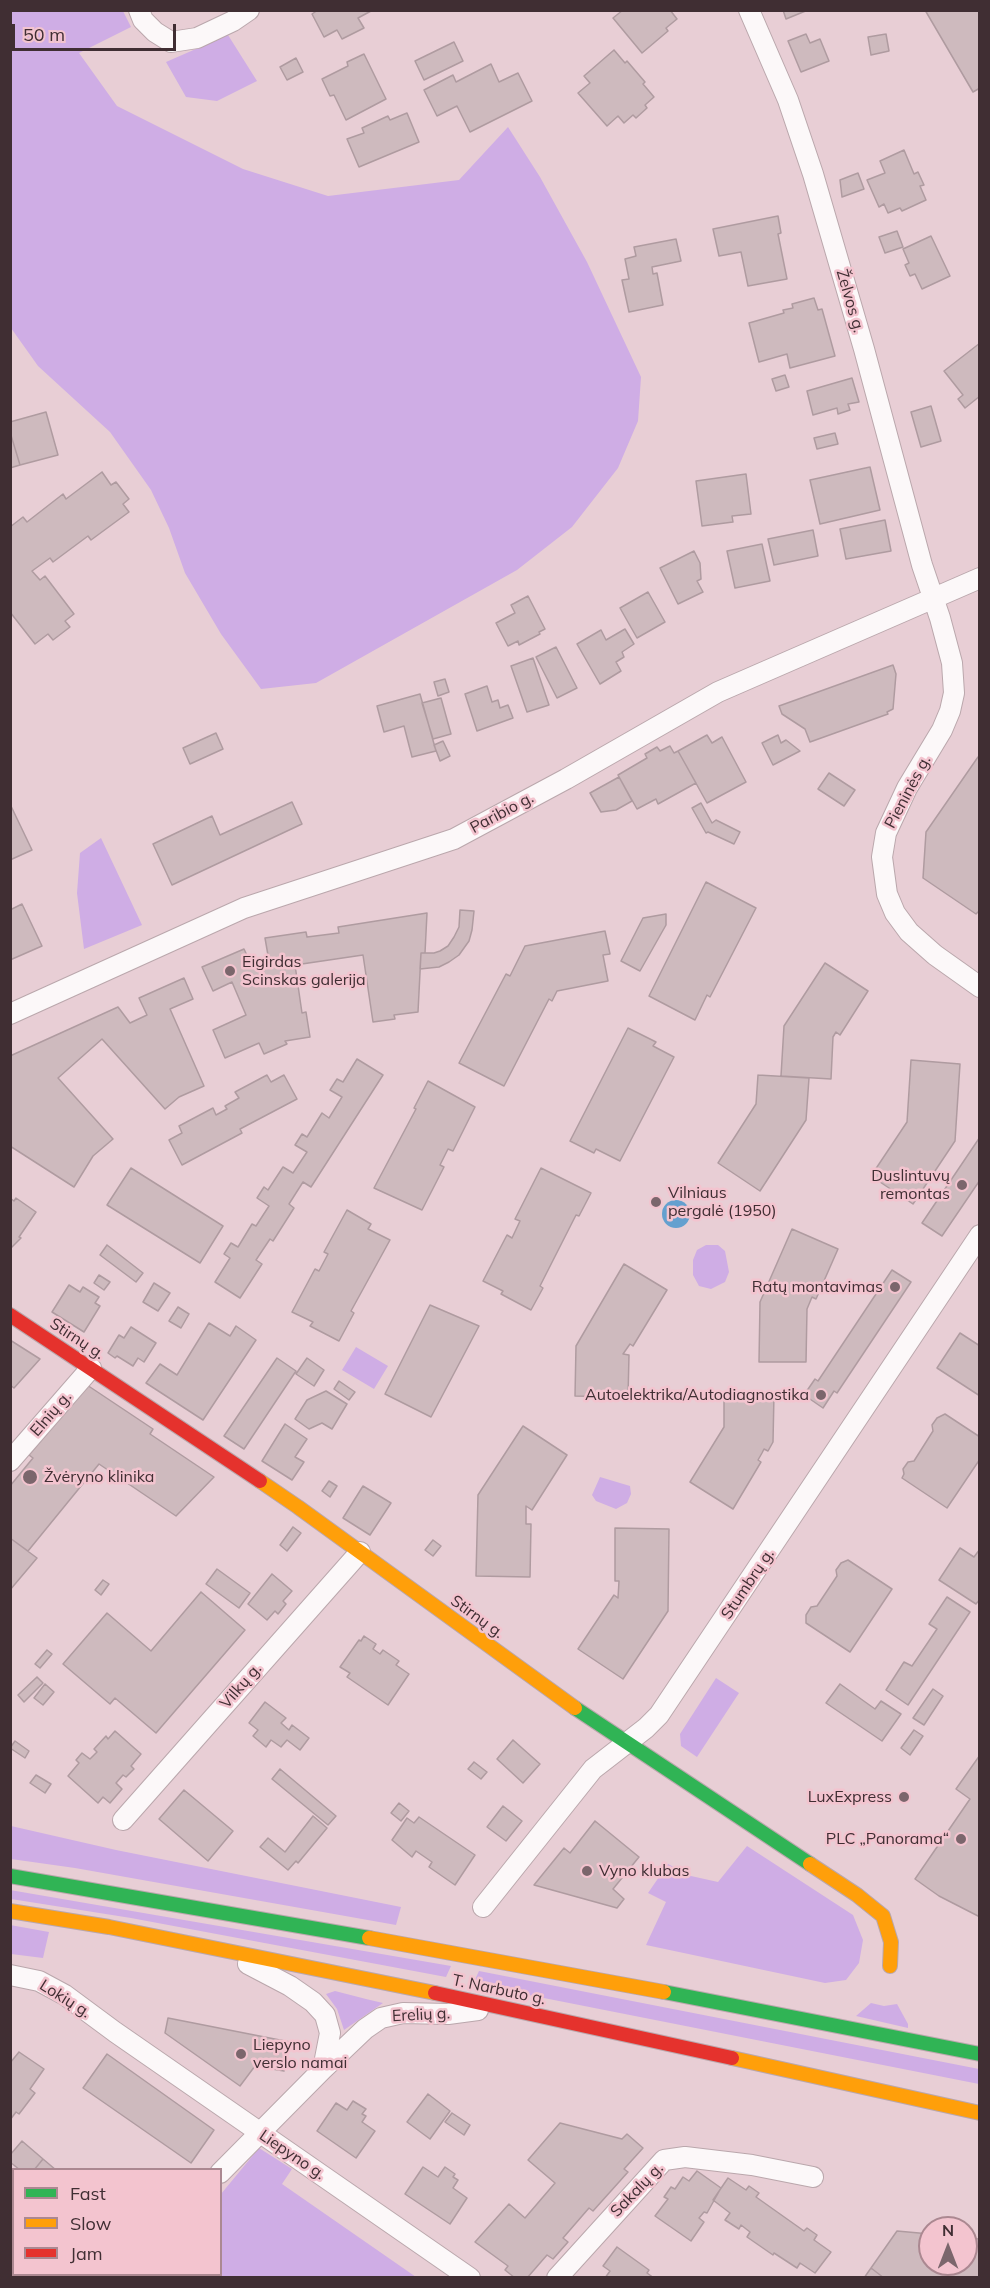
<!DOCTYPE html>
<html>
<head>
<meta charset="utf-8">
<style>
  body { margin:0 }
  #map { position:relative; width:990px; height:2288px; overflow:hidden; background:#e8ced5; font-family:Mulish,sans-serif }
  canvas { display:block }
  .frame { position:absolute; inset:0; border:12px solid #402e33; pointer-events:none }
  .legend { position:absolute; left:12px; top:2168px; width:210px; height:108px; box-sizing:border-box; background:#f3c4cf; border:2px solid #ab8891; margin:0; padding:8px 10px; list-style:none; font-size:18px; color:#402e33 }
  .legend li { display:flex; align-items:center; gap:12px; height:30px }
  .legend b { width:30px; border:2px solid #ab8891 }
  .north { position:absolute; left:918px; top:2216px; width:60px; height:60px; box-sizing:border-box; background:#f3c4cf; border:2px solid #ab8891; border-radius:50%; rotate:0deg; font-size:16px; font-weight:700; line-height:24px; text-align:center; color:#402e33 }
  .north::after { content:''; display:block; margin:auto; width:21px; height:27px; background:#7b666c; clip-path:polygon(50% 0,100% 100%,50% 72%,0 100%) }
  .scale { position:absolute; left:12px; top:24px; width:164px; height:27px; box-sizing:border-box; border:3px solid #402e33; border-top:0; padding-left:8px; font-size:18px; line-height:21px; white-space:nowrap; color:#402e33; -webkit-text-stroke:4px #f3c4cf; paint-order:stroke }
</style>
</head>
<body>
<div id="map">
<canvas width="990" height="2288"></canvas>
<div class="frame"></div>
<ul class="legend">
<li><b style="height:8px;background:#30b455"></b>Fast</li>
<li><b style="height:8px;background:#ff9f0a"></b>Slow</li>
<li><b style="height:8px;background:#e5322d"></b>Jam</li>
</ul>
<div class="north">N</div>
<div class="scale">50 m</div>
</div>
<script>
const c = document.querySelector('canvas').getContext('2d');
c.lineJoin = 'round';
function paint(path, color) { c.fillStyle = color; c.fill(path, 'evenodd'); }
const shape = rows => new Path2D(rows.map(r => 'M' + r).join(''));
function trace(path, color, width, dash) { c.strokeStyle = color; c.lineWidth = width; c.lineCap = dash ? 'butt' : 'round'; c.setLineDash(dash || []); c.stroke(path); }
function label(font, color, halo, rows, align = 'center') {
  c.font = font + ' Mulish,sans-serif'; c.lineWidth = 5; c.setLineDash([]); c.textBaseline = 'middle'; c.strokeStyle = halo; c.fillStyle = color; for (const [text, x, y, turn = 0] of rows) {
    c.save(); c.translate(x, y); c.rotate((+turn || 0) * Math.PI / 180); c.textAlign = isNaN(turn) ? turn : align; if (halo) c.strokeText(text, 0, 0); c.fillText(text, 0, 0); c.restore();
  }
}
paint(shape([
  [10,11,123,11,131,27,79,53,117,106,243,169,328,196,459,180,508,127,540,177,587,262,641,377,638,421,618,468,572,527,517,570,316,683,261,689,221,634,185,573,169,528,151,490,110,432,38,366,11,328],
  [228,35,257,81,217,101,186,97,166,62],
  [101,838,142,925,84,949,77,893,80,853],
  [706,1245,718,1245,725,1251,729,1272,725,1282,711,1289,699,1286,693,1275,693,1260,697,1250],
  [356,1347,388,1366,374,1389,342,1370],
  [600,1477,630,1486,631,1494,627,1503,616,1509,596,1501,592,1495],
  [716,1678,739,1693,697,1757,681,1746,680,1734],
  [11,1826,116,1850,401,1907,396,1925,75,1868,11,1859],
  [747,1846,853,1915,863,1940,859,1963,846,1980,825,1983,646,1945,666,1902,648,1893,668,1864,691,1876,718,1882],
  [10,1890,451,1966,446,1977,131,1918,11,1899],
  [10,1925,49,1932,43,1958,11,1954],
  [479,1971,979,2069,979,2084,473,1984],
  [335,1991,366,1999,383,2003,344,2030,337,2009,326,1994],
  [871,2003,884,2006,897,2004,908,2024,908,2028,856,2016],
  [259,2148,292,2169,282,2184,416,2277,149,2278,152,2274,220,2274,221,2194]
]), '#cfade5');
paint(shape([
  '662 1214a14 14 0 1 1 28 0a14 14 0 1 1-28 0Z'
]), '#64a0cf');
const building = shape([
  [318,10,370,10,371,11,358,18,364,28,342,39,337,30,324,37,312,14,318,10],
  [623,10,670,10,677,19,666,28,668,31,642,53,613,18,623,10],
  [783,10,808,10,786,19,783,10],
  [925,10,980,10,980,88,973,92,925,10],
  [806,34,810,43,820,39,829,61,801,72,788,41,806,34],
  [886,34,889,51,871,55,868,37,886,34],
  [454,42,463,61,424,80,415,61,454,42],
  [614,50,625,63,627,61,645,82,643,84,654,97,645,105,647,108,636,118,633,115,624,123,618,116,607,126,578,93,590,83,584,76,614,50],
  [364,54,386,99,346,120,334,95,330,96,322,79,348,66,347,62,364,54],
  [296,58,303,72,287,80,280,67,296,58],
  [491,64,499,82,518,73,532,101,470,132,457,106,437,116,424,90,453,75,456,82,491,64],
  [407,113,419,142,359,167,347,139,364,133,362,128,388,116,390,120,407,113],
  [904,150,914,174,918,172,924,185,920,186,926,200,902,211,900,208,888,213,884,204,879,207,867,180,885,173,880,161,904,150],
  [858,173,864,189,842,197,840,180,858,173],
  [778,216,781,233,778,234,787,279,748,286,741,252,719,256,713,229,778,216],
  [897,231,903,247,885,253,879,237,897,231],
  [931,236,950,276,922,289,915,274,910,276,905,265,909,263,903,249,931,236],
  [676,239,681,261,652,267,653,274,657,273,663,305,629,312,622,280,629,279,625,259,636,256,634,247,676,239],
  [814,298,818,310,822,309,835,356,790,368,787,354,759,362,749,323,784,313,783,310,793,308,792,304,814,298],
  [980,343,980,396,965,408,958,399,963,395,944,371,980,343],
  [785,375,789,387,776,391,772,379,785,375],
  [852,378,859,402,848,404,850,410,838,414,837,408,813,415,807,391,852,378],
  [931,406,941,441,921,447,911,412,931,406],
  [46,412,58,455,20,465,10,432,10,422,46,412],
  [10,432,20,465,10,468,10,432],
  [835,433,838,444,817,449,814,438,835,433],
  [870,467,880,510,820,524,810,480,870,467],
  [102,472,111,485,116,482,129,499,123,504,129,512,91,540,88,536,53,562,50,558,32,571,40,580,45,576,74,614,65,621,70,627,53,640,48,634,35,644,10,612,10,527,23,517,27,522,63,494,66,499,102,472],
  [746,474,751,514,732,516,733,522,702,526,696,481,746,474],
  [885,520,891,551,846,559,840,529,885,520],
  [813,530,818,556,774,565,768,539,813,530],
  [762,544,770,581,735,588,727,551,762,544],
  [694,551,700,563,701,579,697,581,703,592,678,604,660,568,694,551],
  [648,592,665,622,637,638,620,608,648,592],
  [528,596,545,629,539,632,540,634,519,645,518,641,508,646,496,623,515,613,511,605,528,596],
  [625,629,634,644,622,652,624,657,616,662,621,671,600,684,577,644,601,630,606,640,625,629],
  [556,647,577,688,557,698,536,657,556,647],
  [533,658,549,705,527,712,511,666,533,658],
  [893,665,896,674,893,709,887,712,888,714,810,742,805,729,782,714,779,706,893,665],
  [445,679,449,692,438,696,434,682,445,679],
  [487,686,492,702,498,700,500,708,508,705,513,718,477,731,465,694,487,686],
  [420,694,436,751,412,757,404,726,384,732,377,706,420,694],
  [441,698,451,734,433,739,422,703,441,698],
  [216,733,223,749,190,764,183,748,216,733],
  [707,735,712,743,722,737,746,782,707,803,678,751,707,735],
  [778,735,781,743,786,740,800,751,773,765,762,743,778,735],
  [443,741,450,756,440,761,434,745,443,741],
  [670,746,674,753,678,751,696,783,658,804,656,799,637,809,618,775,647,758,645,754,657,747,660,751,670,746],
  [978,757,980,758,980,910,976,914,923,878,926,832,978,757],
  [829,773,855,790,844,806,818,789,829,773],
  [619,777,632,801,616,810,601,812,590,793,619,777],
  [292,802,302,824,172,885,153,844,212,816,220,835,292,802],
  [701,803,712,823,716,820,740,832,734,844,708,832,706,833,692,808,701,803],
  [10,804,32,850,10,860,10,804],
  [706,882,756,908,710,997,707,995,695,1020,649,996,706,882],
  [22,904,42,946,10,960,10,910,22,904],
  [460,910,474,911,472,930,469,941,459,955,449,962,439,967,420,969,421,953,434,953,440,951,448,946,454,937,459,927,460,910],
  [427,913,425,953,421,953,418,1012,394,1015,395,1019,373,1022,363,955,295,965,302,1013,306,1012,310,1037,285,1041,287,1044,264,1054,259,1043,225,1058,213,1030,246,1015,232,982,213,991,202,967,244,949,251,964,269,961,265,938,306,932,307,937,339,933,338,927,427,913],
  [666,914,666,925,640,971,621,961,643,918,666,914],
  [605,931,610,954,603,955,608,981,557,991,552,1001,549,999,504,1086,459,1063,506,974,510,976,525,946,605,931],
  [825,963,868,991,840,1035,836,1032,833,1037,831,1079,781,1076,784,1026,825,963],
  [184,978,193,999,170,1009,204,1086,179,1097,165,1109,102,1039,58,1078,113,1139,93,1156,74,1187,10,1146,10,1056,118,1007,130,1023,147,1015,139,998,184,978],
  [628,1028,656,1042,653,1046,674,1057,620,1161,596,1149,594,1153,570,1141,628,1028],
  [357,1059,383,1075,311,1187,303,1182,289,1204,294,1208,273,1241,270,1239,256,1260,262,1264,240,1298,215,1282,230,1258,224,1254,231,1243,238,1247,252,1224,256,1226,269,1206,257,1198,264,1187,268,1190,283,1167,293,1173,307,1152,295,1145,302,1134,307,1137,322,1113,329,1118,342,1097,330,1090,337,1079,343,1082,357,1059],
  [911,1060,960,1064,955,1141,913,1204,871,1176,907,1122,911,1060],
  [267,1075,271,1082,284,1075,297,1099,240,1129,242,1133,182,1165,169,1140,182,1133,179,1126,213,1108,216,1115,227,1109,225,1106,239,1098,235,1092,267,1075],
  [758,1075,809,1078,806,1120,760,1191,718,1163,756,1104,758,1075],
  [428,1081,475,1107,453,1151,448,1149,440,1165,444,1167,422,1210,374,1188,416,1109,414,1108,428,1081],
  [980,1137,980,1180,942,1236,922,1223,980,1137],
  [131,1168,223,1226,200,1263,107,1205,131,1168],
  [541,1168,591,1193,579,1216,576,1215,540,1286,543,1288,531,1310,501,1294,503,1291,483,1281,507,1235,512,1238,520,1221,515,1219,541,1168],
  [10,1198,14,1201,16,1198,36,1212,19,1237,21,1238,10,1249,10,1198],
  [347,1210,371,1224,368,1229,390,1240,351,1311,354,1313,339,1341,310,1326,313,1322,292,1312,315,1269,319,1271,328,1254,324,1252,347,1210],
  [792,1229,838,1249,816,1299,812,1297,807,1309,806,1362,759,1362,760,1302,792,1229],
  [107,1245,143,1273,136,1282,100,1255,107,1245],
  [624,1264,667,1290,633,1346,630,1344,623,1354,629,1355,628,1397,575,1396,576,1346,624,1264],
  [892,1270,911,1282,837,1393,834,1391,823,1408,804,1395,815,1379,818,1381,892,1270],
  [99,1275,110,1282,104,1290,94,1283,99,1275],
  [154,1283,170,1293,158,1311,143,1302,154,1283],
  [69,1285,80,1292,83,1287,99,1297,95,1303,100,1306,84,1332,52,1312,69,1285],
  [430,1305,479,1326,431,1417,385,1394,430,1305],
  [178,1307,189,1314,181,1328,169,1321,178,1307],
  [209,1323,230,1336,236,1326,256,1340,203,1420,146,1383,160,1364,177,1375,209,1323],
  [131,1327,156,1343,144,1362,138,1358,133,1366,117,1356,115,1358,108,1353,119,1335,124,1338,131,1327],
  [960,1333,980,1346,980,1396,937,1368,960,1333],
  [10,1340,40,1359,14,1388,10,1385,10,1340],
  [277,1358,296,1371,244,1449,224,1436,277,1358],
  [307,1358,324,1370,314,1386,296,1374,307,1358],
  [339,1381,355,1392,349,1400,334,1389,339,1381],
  [87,1385,153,1429,150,1434,214,1477,176,1516,99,1464,28,1551,10,1538,10,1486,33,1458,29,1455,87,1385],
  [326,1391,347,1404,332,1429,322,1423,309,1429,295,1419,307,1400,326,1391],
  [724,1393,774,1394,773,1442,768,1451,764,1449,762,1453,758,1460,761,1462,733,1509,690,1482,724,1427,724,1393],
  [945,1414,980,1437,980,1459,947,1508,902,1478,904,1474,903,1469,908,1462,914,1461,933,1431,932,1425,937,1418,945,1414],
  [285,1424,307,1439,295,1457,304,1462,292,1480,262,1461,285,1424],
  [523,1426,567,1455,532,1510,526,1506,526,1524,531,1524,530,1577,476,1576,478,1495,523,1426],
  [329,1481,337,1486,330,1497,322,1491,329,1481],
  [363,1486,391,1503,370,1535,343,1518,363,1486],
  [293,1527,301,1533,287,1551,280,1545,293,1527],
  [615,1528,669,1529,668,1611,623,1679,578,1649,614,1595,618,1598,619,1581,615,1581,615,1528],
  [10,1538,37,1558,10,1590,10,1538],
  [433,1540,441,1546,433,1556,425,1550,433,1540],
  [960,1548,974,1557,980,1549,980,1599,976,1604,939,1580,960,1548],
  [848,1560,892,1589,850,1652,806,1623,806,1615,811,1607,817,1606,837,1576,836,1570,841,1563,848,1560],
  [217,1569,250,1593,239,1608,206,1584,217,1569],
  [272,1574,292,1591,283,1601,286,1604,278,1614,275,1611,267,1620,248,1604,272,1574],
  [103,1580,109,1584,101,1595,95,1590,103,1580],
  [201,1592,245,1630,156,1733,115,1698,110,1704,63,1664,107,1613,151,1651,201,1592],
  [947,1597,970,1612,908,1705,886,1690,904,1662,912,1666,937,1629,929,1624,947,1597],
  [364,1636,376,1644,373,1649,380,1654,383,1650,399,1661,396,1665,409,1674,388,1705,347,1677,350,1673,340,1667,359,1640,361,1641,364,1636],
  [47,1650,52,1654,40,1668,35,1664,47,1650],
  [37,1677,43,1683,24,1702,18,1695,37,1677],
  [45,1684,54,1692,43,1705,34,1698,45,1684],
  [840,1684,875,1709,881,1701,901,1714,882,1741,826,1703,840,1684],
  [933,1689,943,1696,924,1725,913,1718,933,1689],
  [265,1702,286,1718,281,1723,289,1730,292,1725,309,1738,300,1750,287,1740,281,1747,271,1740,266,1747,253,1736,258,1730,249,1723,265,1702],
  [914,1730,923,1736,910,1755,901,1748,914,1730],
  [115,1731,141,1754,131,1766,134,1769,126,1777,123,1775,116,1783,122,1789,110,1803,103,1797,98,1803,68,1776,79,1763,76,1760,82,1753,90,1759,97,1752,94,1749,106,1736,108,1739,115,1731],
  [513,1740,540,1764,523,1783,497,1759,513,1740],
  [15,1741,29,1751,25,1758,10,1748,15,1741],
  [980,1755,980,1917,939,1896,915,1879,970,1799,956,1789,980,1755],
  [474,1762,487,1772,481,1779,468,1769,474,1762],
  [280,1769,336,1816,328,1825,272,1779,280,1769],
  [36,1775,51,1784,45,1793,30,1783,36,1775],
  [184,1790,233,1831,208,1861,159,1819,184,1790],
  [399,1803,409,1811,401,1821,391,1813,399,1803],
  [503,1806,522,1821,506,1841,487,1827,503,1806],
  [313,1816,327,1828,298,1863,296,1861,288,1870,260,1847,268,1838,285,1852,313,1816],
  [419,1817,475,1855,455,1885,429,1867,432,1862,416,1851,412,1857,392,1840,407,1818,414,1823,419,1817],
  [595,1821,639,1857,613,1889,624,1899,617,1908,534,1885,564,1848,570,1853,595,1821],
  [168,2018,290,2042,284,2071,255,2066,240,2086,165,2033,168,2018],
  [19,2052,44,2069,30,2089,35,2093,19,2114,16,2112,10,2120,10,2063,19,2052],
  [107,2054,214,2130,191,2163,83,2088,107,2054],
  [428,2094,450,2111,430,2139,407,2122,428,2094],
  [353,2101,366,2109,362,2114,366,2116,362,2122,375,2131,356,2158,317,2131,336,2103,347,2110,353,2101],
  [452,2113,470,2125,464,2135,445,2122,452,2113],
  [560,2123,622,2139,627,2134,643,2148,624,2169,628,2172,593,2211,589,2208,563,2238,568,2242,553,2259,547,2255,527,2278,515,2278,505,2270,508,2266,475,2242,509,2204,525,2218,555,2183,528,2160,560,2123],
  [22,2141,43,2159,34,2170,20,2170,10,2162,10,2155,22,2141],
  [43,2159,56,2170,34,2170,43,2159],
  [423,2167,438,2177,445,2167,455,2174,453,2177,458,2180,453,2188,467,2198,450,2224,405,2194,423,2167],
  [697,2171,721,2188,707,2213,704,2212,699,2218,704,2222,691,2241,655,2216,668,2199,664,2197,671,2187,675,2189,683,2177,689,2181,697,2171],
  [728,2178,746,2190,749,2186,759,2193,756,2197,804,2231,807,2228,817,2235,814,2240,831,2252,815,2273,800,2263,797,2268,774,2253,773,2255,747,2237,750,2232,741,2225,739,2229,725,2220,730,2213,713,2200,728,2178],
  [897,2231,930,2234,930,2264,966,2264,966,2238,980,2239,980,2278,884,2278,871,2268,897,2231],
  [617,2247,649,2270,647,2273,654,2278,605,2278,610,2271,603,2266,617,2247],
  [871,2268,884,2278,864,2278,871,2268],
  [25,2274,75,2274,72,2278,22,2278,25,2274]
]);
paint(building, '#cebabe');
trace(building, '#af9ba0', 1.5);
const street = shape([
  [139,10,143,20,155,32,171,42,197,38,233,21,249,10],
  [749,10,788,100,813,174,864,349,922,565,940,618,952,663,954,693,950,711,942,730,907,788,886,833,882,857,887,894,895,913,909,932,935,955,980,987],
  [10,1014,244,908,454,839,566,779,718,692,980,578],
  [10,1461,91,1368],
  [123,1820,360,1552],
  [483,1907,593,1769,646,1728,659,1715,980,1235],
  [248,1964,290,1986,313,2002,325,2015,330,2033,323,2069],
  [10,1975,39,1981,65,1995,115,2032,470,2278],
  [220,2173,323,2069,365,2029,381,2018,403,2013,448,2014,478,2010],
  [127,2278,130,2274],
  [557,2278,664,2160,685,2157,752,2165,813,2177]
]);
const fast = shape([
  [575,1708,810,1864],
  [10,1876,369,1938],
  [664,1992,980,2054]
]);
const slow = shape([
  [260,1481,298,1507,575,1708],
  [810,1864,857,1895,883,1916,891,1942,890,1966],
  [10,1911,109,1927,435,1993],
  [369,1938,664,1992],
  [732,2058,980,2113]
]);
const jam = shape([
  [10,1315,260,1481],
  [435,1993,732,2058]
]);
trace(street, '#baa7ac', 22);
trace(fast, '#baa7ac', 16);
trace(slow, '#baa7ac', 16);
trace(jam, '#baa7ac', 16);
trace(street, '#fcf8f9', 20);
trace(fast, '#30b455', 14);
trace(slow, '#ff9f0a', 14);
trace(jam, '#e5322d', 14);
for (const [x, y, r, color] of [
  [230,971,6,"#7b666c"],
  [962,1185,6,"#7b666c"],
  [656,1202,6,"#7b666c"],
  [895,1287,6,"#7b666c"],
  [821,1395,6,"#7b666c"],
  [30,1477,8,"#7b666c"],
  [904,1797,6,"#7b666c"],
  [961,1839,6,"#7b666c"],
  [587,1871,6,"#7b666c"],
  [241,2054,6,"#7b666c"]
]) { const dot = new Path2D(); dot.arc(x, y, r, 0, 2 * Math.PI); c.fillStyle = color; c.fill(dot); trace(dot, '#f3c4cf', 2); }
label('16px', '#402e33', '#f3c4cf', [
  ["Želvos g.",850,301,74],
  ["Pieninės g.",908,792,-62],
  ["Paribio g.",502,813,-28],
  ["Stirnų g.",77,1339,33],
  ["Elnių g.",51,1414,-49],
  ["Stumbrų g.",748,1584,-56],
  ["Stirnų g.",477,1617,36],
  ["Vilkų g.",241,1686,-49],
  ["T. Narbuto g.",499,1990,12],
  ["Lokių g.",65,1999,32],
  ["Erelių g.",421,2015,-3],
  ["Liepyno g.",292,2155,34],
  ["Sakalų g.",637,2190,-46]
]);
label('16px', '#402e33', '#f3c4cf', [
  ["Eigirdas",242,962],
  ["Scinskas galerija",242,980],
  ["Duslintuvų",950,1176,"right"],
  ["remontas",950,1194,"right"],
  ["Vilniaus",668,1193],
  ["pergalė (1950)",668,1211],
  ["Ratų montavimas",883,1287,"right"],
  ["Autoelektrika/Autodiagnostika",809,1395,"right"],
  ["Žvėryno klinika",44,1477],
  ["LuxExpress",892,1797,"right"],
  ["PLC „Panorama“",949,1839,"right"],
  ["Vyno klubas",599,1871],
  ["Liepyno",253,2045],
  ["verslo namai",253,2063]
], 'left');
</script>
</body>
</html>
